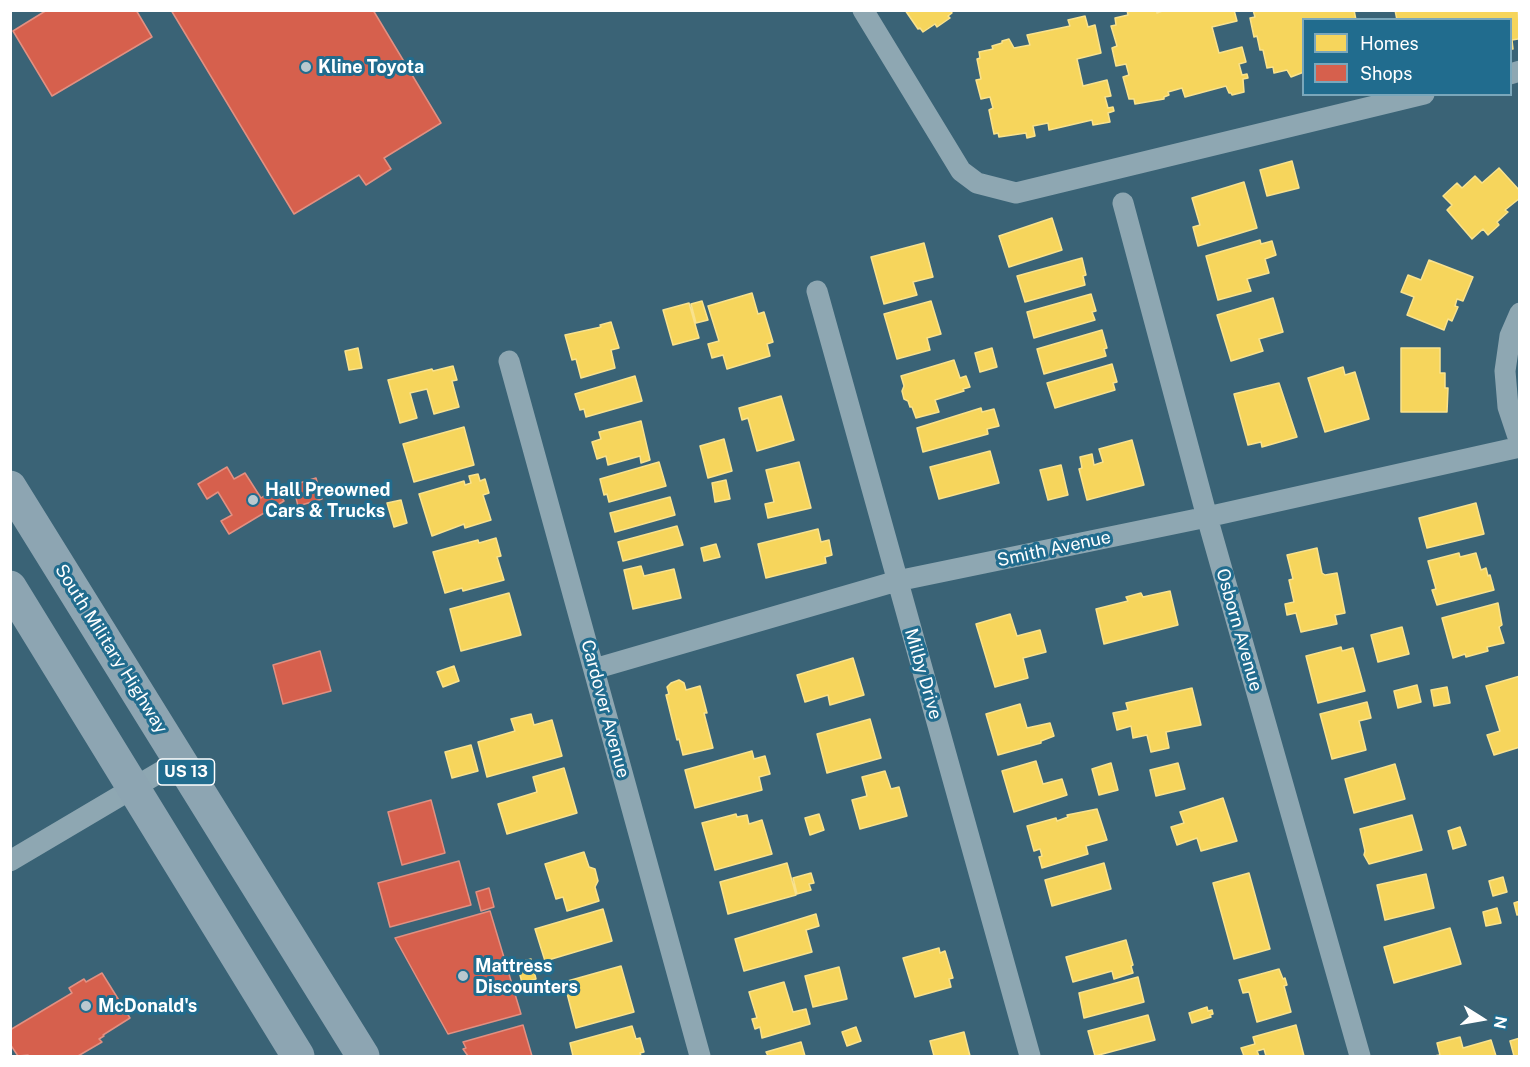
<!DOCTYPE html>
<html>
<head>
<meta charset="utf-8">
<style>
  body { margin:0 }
  #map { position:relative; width:1530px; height:1067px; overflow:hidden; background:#3a6376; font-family:"Public Sans",sans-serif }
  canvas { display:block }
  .frame { position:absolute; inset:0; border:12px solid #fff; pointer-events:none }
  .legend { position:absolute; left:1302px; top:18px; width:210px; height:78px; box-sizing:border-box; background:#216c8e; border:2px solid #7aa7bb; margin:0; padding:8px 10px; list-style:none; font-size:18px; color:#fff }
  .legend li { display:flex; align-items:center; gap:12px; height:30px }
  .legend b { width:30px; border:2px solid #7aa7bb }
  .north { position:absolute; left:1452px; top:989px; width:60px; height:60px; -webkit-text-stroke:4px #216c8e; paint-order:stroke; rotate:101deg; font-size:16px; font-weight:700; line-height:24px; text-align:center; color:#fff }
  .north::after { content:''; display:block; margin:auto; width:21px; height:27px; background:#fff; clip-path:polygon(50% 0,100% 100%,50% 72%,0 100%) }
</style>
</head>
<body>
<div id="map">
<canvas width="1530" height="1067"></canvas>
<div class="frame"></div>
<ul class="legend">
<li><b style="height:16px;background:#f6d55c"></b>Homes</li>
<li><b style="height:16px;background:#d6604d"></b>Shops</li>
</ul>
<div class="north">N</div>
</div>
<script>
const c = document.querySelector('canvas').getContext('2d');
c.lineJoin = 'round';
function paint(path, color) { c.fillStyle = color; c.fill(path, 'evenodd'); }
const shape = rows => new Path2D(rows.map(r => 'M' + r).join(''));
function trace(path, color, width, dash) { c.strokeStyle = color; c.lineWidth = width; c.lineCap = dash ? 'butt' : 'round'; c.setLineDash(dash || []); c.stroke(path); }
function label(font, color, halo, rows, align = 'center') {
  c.font = font + ' "Public Sans",sans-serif'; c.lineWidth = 6; c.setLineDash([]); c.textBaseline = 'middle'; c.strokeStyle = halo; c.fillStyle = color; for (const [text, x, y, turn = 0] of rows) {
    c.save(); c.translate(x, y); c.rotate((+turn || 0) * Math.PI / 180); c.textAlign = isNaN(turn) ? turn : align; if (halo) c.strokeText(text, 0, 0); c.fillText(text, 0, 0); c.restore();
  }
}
const homes = shape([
  [905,10,950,10,952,13,948,16,950,18,937,27,935,24,923,32,920,28,918,29,905,10],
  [1127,10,1156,10,1157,13,1165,10,1234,10,1237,21,1212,27,1219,53,1242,47,1246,62,1239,64,1242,75,1247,74,1248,78,1243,79,1244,92,1232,95,1231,93,1229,93,1226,86,1185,97,1182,88,1168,92,1169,95,1164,97,1164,99,1135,104,1134,99,1129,99,1123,77,1129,75,1126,64,1116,66,1112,48,1117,46,1111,26,1116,25,1115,18,1128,15,1127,10],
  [1253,10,1354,10,1356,20,1304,20,1304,72,1291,77,1287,70,1274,73,1273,67,1267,68,1263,50,1260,50,1257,36,1254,37,1250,18,1255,17,1253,10],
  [1395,10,1518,11,1520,35,1518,39,1512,40,1513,49,1510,49,1510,20,1397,20,1395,10],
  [1085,16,1088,27,1095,25,1101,53,1077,59,1083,86,1107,80,1111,96,1105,97,1108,108,1113,107,1114,111,1108,113,1110,122,1093,125,1092,120,1049,130,1048,123,1033,126,1035,136,1027,138,1026,133,999,137,998,133,994,134,989,110,993,108,990,97,981,99,976,80,981,79,977,59,980,58,979,52,993,49,992,46,1002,43,1002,41,1009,39,1014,48,1030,45,1027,35,1070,26,1068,20,1085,16],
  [1292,161,1299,188,1267,196,1260,170,1292,161],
  [1499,168,1520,191,1520,198,1505,210,1508,212,1497,222,1499,225,1488,235,1483,229,1472,239,1447,210,1452,205,1443,196,1457,183,1462,188,1475,176,1482,183,1499,168],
  [1244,182,1257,228,1198,246,1193,227,1200,225,1192,198,1244,182],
  [1052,218,1062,250,1009,267,999,236,1052,218],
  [1260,240,1261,244,1272,241,1276,255,1265,259,1269,273,1247,279,1251,291,1218,300,1206,256,1260,240],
  [924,243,933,277,913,282,917,295,884,304,871,257,924,243],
  [1082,258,1086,275,1083,276,1085,285,1025,302,1017,276,1082,258],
  [1429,260,1473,277,1463,301,1457,299,1455,306,1458,307,1452,321,1448,319,1444,330,1407,315,1414,297,1401,292,1408,275,1421,280,1429,260],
  [752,293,758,314,764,312,773,342,767,344,770,356,727,369,723,355,712,358,708,344,719,341,708,306,752,293],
  [1091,294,1096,311,1092,312,1095,320,1034,338,1027,312,1091,294],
  [1273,298,1283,332,1259,339,1263,351,1231,361,1217,315,1273,298],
  [702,301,708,320,696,323,691,304,702,301],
  [931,301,941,334,927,338,930,350,897,359,884,314,931,301],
  [689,303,699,338,673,345,663,310,689,303],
  [611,322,619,348,611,350,615,368,581,378,576,359,572,360,565,335,601,327,600,325,611,322],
  [1102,330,1107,348,1104,349,1106,356,1044,374,1037,349,1102,330],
  [358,348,362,368,349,370,345,351,358,348],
  [992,348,997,367,980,372,975,353,992,348],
  [1401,348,1440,348,1440,373,1445,373,1445,388,1448,388,1447,412,1401,412,1401,348],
  [954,360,960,378,966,376,970,387,963,389,964,391,935,400,939,412,916,418,912,407,910,407,908,401,904,399,902,391,904,386,901,376,954,360],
  [1112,364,1117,382,1113,383,1115,390,1055,408,1047,383,1112,364],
  [453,366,457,380,452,381,459,407,434,414,427,389,410,393,417,418,400,423,388,380,432,369,433,371,453,366],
  [1343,367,1345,375,1355,372,1369,419,1325,432,1308,378,1343,367],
  [635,376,642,401,586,417,584,409,580,410,575,394,635,376],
  [1279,383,1297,437,1262,447,1261,442,1248,445,1234,394,1279,383],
  [781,396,794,440,757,451,748,418,742,420,739,408,781,396],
  [981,408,982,412,994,409,999,426,987,429,988,434,923,452,917,428,981,408],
  [641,421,650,460,641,463,640,456,608,465,606,456,597,459,592,442,601,439,599,432,641,421],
  [464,427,474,465,414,482,403,444,464,427],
  [724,439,732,471,708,478,700,446,724,439],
  [1132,440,1144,485,1087,500,1079,469,1082,468,1080,457,1092,454,1094,465,1103,462,1099,449,1132,440],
  [990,451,999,483,939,499,930,467,990,451],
  [659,462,666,486,609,502,607,494,604,495,600,479,659,462],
  [799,462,811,508,768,518,765,504,774,502,766,470,799,462],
  [1061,465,1068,495,1048,500,1040,470,1061,465],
  [478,474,480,481,485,479,489,493,483,495,491,520,465,528,464,524,432,536,419,494,464,481,465,485,471,483,469,476,478,474],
  [726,480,730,499,715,502,712,483,726,480],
  [670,497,675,515,615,532,610,513,670,497],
  [401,500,407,523,394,527,387,503,401,500],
  [1476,503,1484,534,1427,548,1419,518,1476,503],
  [677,526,683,545,623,561,618,542,677,526],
  [818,529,821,542,829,540,832,555,825,557,826,563,766,578,758,544,818,529],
  [496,538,501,556,497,557,504,580,463,591,462,588,445,593,433,552,478,540,479,543,496,538],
  [716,544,720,557,704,561,701,548,716,544],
  [1317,548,1322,573,1325,575,1337,573,1345,613,1335,615,1337,624,1301,632,1296,613,1287,615,1285,604,1294,602,1289,580,1293,579,1287,555,1317,548],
  [1459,553,1460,557,1476,553,1481,570,1486,568,1488,576,1490,575,1494,590,1437,605,1432,590,1436,589,1428,561,1459,553],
  [641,566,644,576,674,569,681,598,633,609,624,570,641,566],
  [1170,591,1178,625,1104,644,1096,609,1128,601,1126,597,1141,593,1143,597,1170,591],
  [509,593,521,635,461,651,450,609,509,593],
  [1498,603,1502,625,1499,627,1504,643,1487,647,1488,651,1466,657,1465,654,1453,658,1442,618,1498,603],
  [1010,614,1017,636,1040,630,1046,652,1023,658,1028,678,995,687,976,624,1010,614],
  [1402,627,1409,654,1378,662,1371,635,1402,627],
  [1341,647,1342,651,1353,648,1365,691,1318,703,1306,656,1341,647],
  [853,658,864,695,830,705,828,695,805,702,797,675,853,658],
  [454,666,459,681,443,687,437,672,454,666],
  [1520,676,1520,747,1494,755,1487,735,1500,731,1486,686,1520,676],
  [679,680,684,683,686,690,700,686,707,713,704,713,713,748,683,755,679,739,677,740,666,695,669,694,667,687,671,683,679,680],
  [1417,685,1421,702,1398,708,1394,691,1417,685],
  [1447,687,1450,703,1434,706,1431,690,1447,687],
  [1192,688,1201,725,1166,732,1169,748,1151,752,1147,735,1133,738,1131,726,1117,730,1113,713,1128,710,1126,703,1192,688],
  [1367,702,1371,718,1359,721,1366,750,1332,759,1320,714,1367,702],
  [1020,704,1027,728,1050,723,1054,736,1041,741,1041,743,998,755,986,714,1020,704],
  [531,714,534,725,552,720,562,756,487,777,478,742,515,731,511,719,531,714],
  [870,719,881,758,827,773,817,734,870,719],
  [471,745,478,771,452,778,445,752,471,745],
  [752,751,754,759,765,756,770,774,759,777,762,790,695,808,685,770,752,751],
  [1036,761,1043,784,1062,779,1067,795,1014,812,1002,771,1036,761],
  [1111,763,1118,790,1099,795,1092,769,1111,763],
  [1178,763,1185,789,1156,796,1150,770,1178,763],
  [1395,764,1405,799,1354,813,1345,779,1395,764],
  [564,768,577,813,507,834,498,804,537,792,533,777,564,768],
  [885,771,891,789,899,787,907,816,860,829,852,800,867,796,862,777,885,771],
  [1223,798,1237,841,1201,851,1197,838,1177,845,1171,827,1184,823,1180,812,1223,798],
  [1097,809,1107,840,1086,846,1088,854,1042,868,1039,857,1042,856,1040,849,1034,851,1027,826,1056,818,1057,821,1068,817,1067,815,1097,809],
  [736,814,737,817,747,815,749,824,762,820,772,854,715,870,702,823,736,814],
  [819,814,824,830,810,835,805,818,819,814],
  [1412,815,1422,850,1369,864,1364,855,1365,851,1360,829,1412,815],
  [1460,827,1466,845,1453,849,1448,831,1460,827],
  [584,852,589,867,595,869,598,881,595,887,599,901,567,911,563,897,556,899,545,864,584,852],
  [787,863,796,895,728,914,720,882,787,863],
  [1104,863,1111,889,1052,906,1045,880,1104,863],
  [811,873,814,883,809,884,811,890,797,894,793,878,811,873],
  [1249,873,1270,949,1234,959,1213,883,1249,873],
  [1426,874,1434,908,1385,920,1377,885,1426,874],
  [1503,877,1507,892,1493,896,1489,881,1503,877],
  [1520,901,1520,914,1517,915,1514,903,1520,901],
  [1497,908,1501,923,1486,926,1483,912,1497,908],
  [603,909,612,941,545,961,535,929,603,909],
  [816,914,819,926,806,930,812,952,744,971,735,939,816,914],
  [1450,928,1461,964,1394,983,1384,947,1450,928],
  [1126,940,1133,965,1131,966,1133,973,1114,979,1112,971,1073,982,1066,957,1126,940],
  [939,948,940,953,945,951,953,978,949,979,951,987,915,997,903,958,939,948],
  [531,959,536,979,522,983,517,963,531,959],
  [621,966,634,1012,576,1028,564,982,621,966],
  [839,967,847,999,813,1007,805,976,839,967],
  [1279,969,1283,979,1285,978,1287,985,1284,986,1291,1012,1257,1022,1249,992,1243,993,1239,980,1279,969],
  [1138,977,1144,1002,1084,1018,1079,993,1138,977],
  [784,982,793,1012,806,1009,810,1024,762,1038,760,1027,755,1029,752,1019,757,1018,749,992,784,982],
  [1207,1007,1208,1011,1212,1010,1213,1014,1210,1015,1211,1017,1192,1023,1189,1013,1207,1007],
  [1148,1015,1155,1040,1095,1056,1088,1031,1148,1015],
  [1296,1025,1304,1056,1266,1056,1264,1049,1257,1051,1259,1056,1244,1056,1241,1048,1255,1044,1253,1037,1296,1025],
  [632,1026,636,1039,640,1038,644,1052,640,1053,641,1056,573,1056,570,1043,632,1026],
  [856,1027,861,1041,847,1046,842,1032,856,1027],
  [964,1032,970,1056,934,1056,930,1041,964,1032],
  [1460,1037,1463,1048,1491,1040,1496,1056,1434,1056,1440,1055,1437,1043,1460,1037],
  [1520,1038,1520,1056,1514,1056,1510,1041,1520,1038],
  [801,1042,805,1056,768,1056,766,1052,801,1042]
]);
paint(homes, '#f6d55c');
trace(homes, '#f9e28d', 1.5);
const shops = shape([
  [47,10,136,10,152,37,52,96,13,31,47,10],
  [171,10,373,10,441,123,384,158,391,169,366,185,359,175,294,214,171,10],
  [227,467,234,479,245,473,261,498,276,488,284,501,229,534,221,521,232,515,218,492,207,499,198,484,227,467],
  [316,478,322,499,298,506,293,485,316,478],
  [320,651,331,691,283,704,273,665,320,651],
  [431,800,445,853,402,865,388,812,431,800],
  [459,861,471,905,390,927,378,883,459,861],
  [489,888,494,907,481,911,476,892,489,888],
  [490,911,521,1014,448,1034,395,938,490,911],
  [102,973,130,1018,103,1035,104,1036,99,1039,102,1042,78,1056,29,1056,28,1055,18,1056,10,1044,10,1030,72,993,69,988,84,979,86,982,102,973],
  [523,1025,532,1056,468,1056,463,1049,466,1048,463,1042,523,1025]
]);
paint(shops, '#d6604d');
trace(shops, '#e29082', 1.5);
trace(shape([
  [863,10,961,171,977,183,1016,193,1424,94],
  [1510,74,1520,71],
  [1123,203,1207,517,1360,1056],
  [817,291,1030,1056],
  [1520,313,1510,336,1505,371,1508,407,1520,443],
  [509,361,700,1056],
  [594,669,897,581,1207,517,1520,447],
  [10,861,179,761]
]), '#8ea7b2', 21);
trace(shape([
  [10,487,363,1056],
  [10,587,298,1056]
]), '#8da5b2', 33);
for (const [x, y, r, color] of [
  [306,67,6,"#bac8cf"],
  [253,500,6,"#bac8cf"],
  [463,976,6,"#bac8cf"],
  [86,1006,6,"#bac8cf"]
]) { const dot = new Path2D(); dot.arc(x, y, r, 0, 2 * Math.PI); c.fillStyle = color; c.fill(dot); trace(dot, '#216c8e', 2); }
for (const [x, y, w] of [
  [186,772,57]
]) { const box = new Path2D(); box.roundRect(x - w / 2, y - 13, w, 26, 4.5); c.fillStyle = '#216c8e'; c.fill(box); trace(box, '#fff', 1.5); }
label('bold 16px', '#fff', null, [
  ["US 13",186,772]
]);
label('bold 18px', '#fff', '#216c8e', [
  ["Kline Toyota",318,67],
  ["Hall Preowned",265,490],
  ["Cars & Trucks",265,511],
  ["Mattress",475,966],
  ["Discounters",475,987],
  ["McDonald's",98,1006]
], 'left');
label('18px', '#fff', '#216c8e', [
  ["Smith Avenue",1054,549,-12],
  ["Osborn Avenue",1239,630,74],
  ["South Military Highway",111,649,58],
  ["Milby Drive",923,674,74],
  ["Cardover Avenue",605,709,75]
]);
</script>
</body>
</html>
